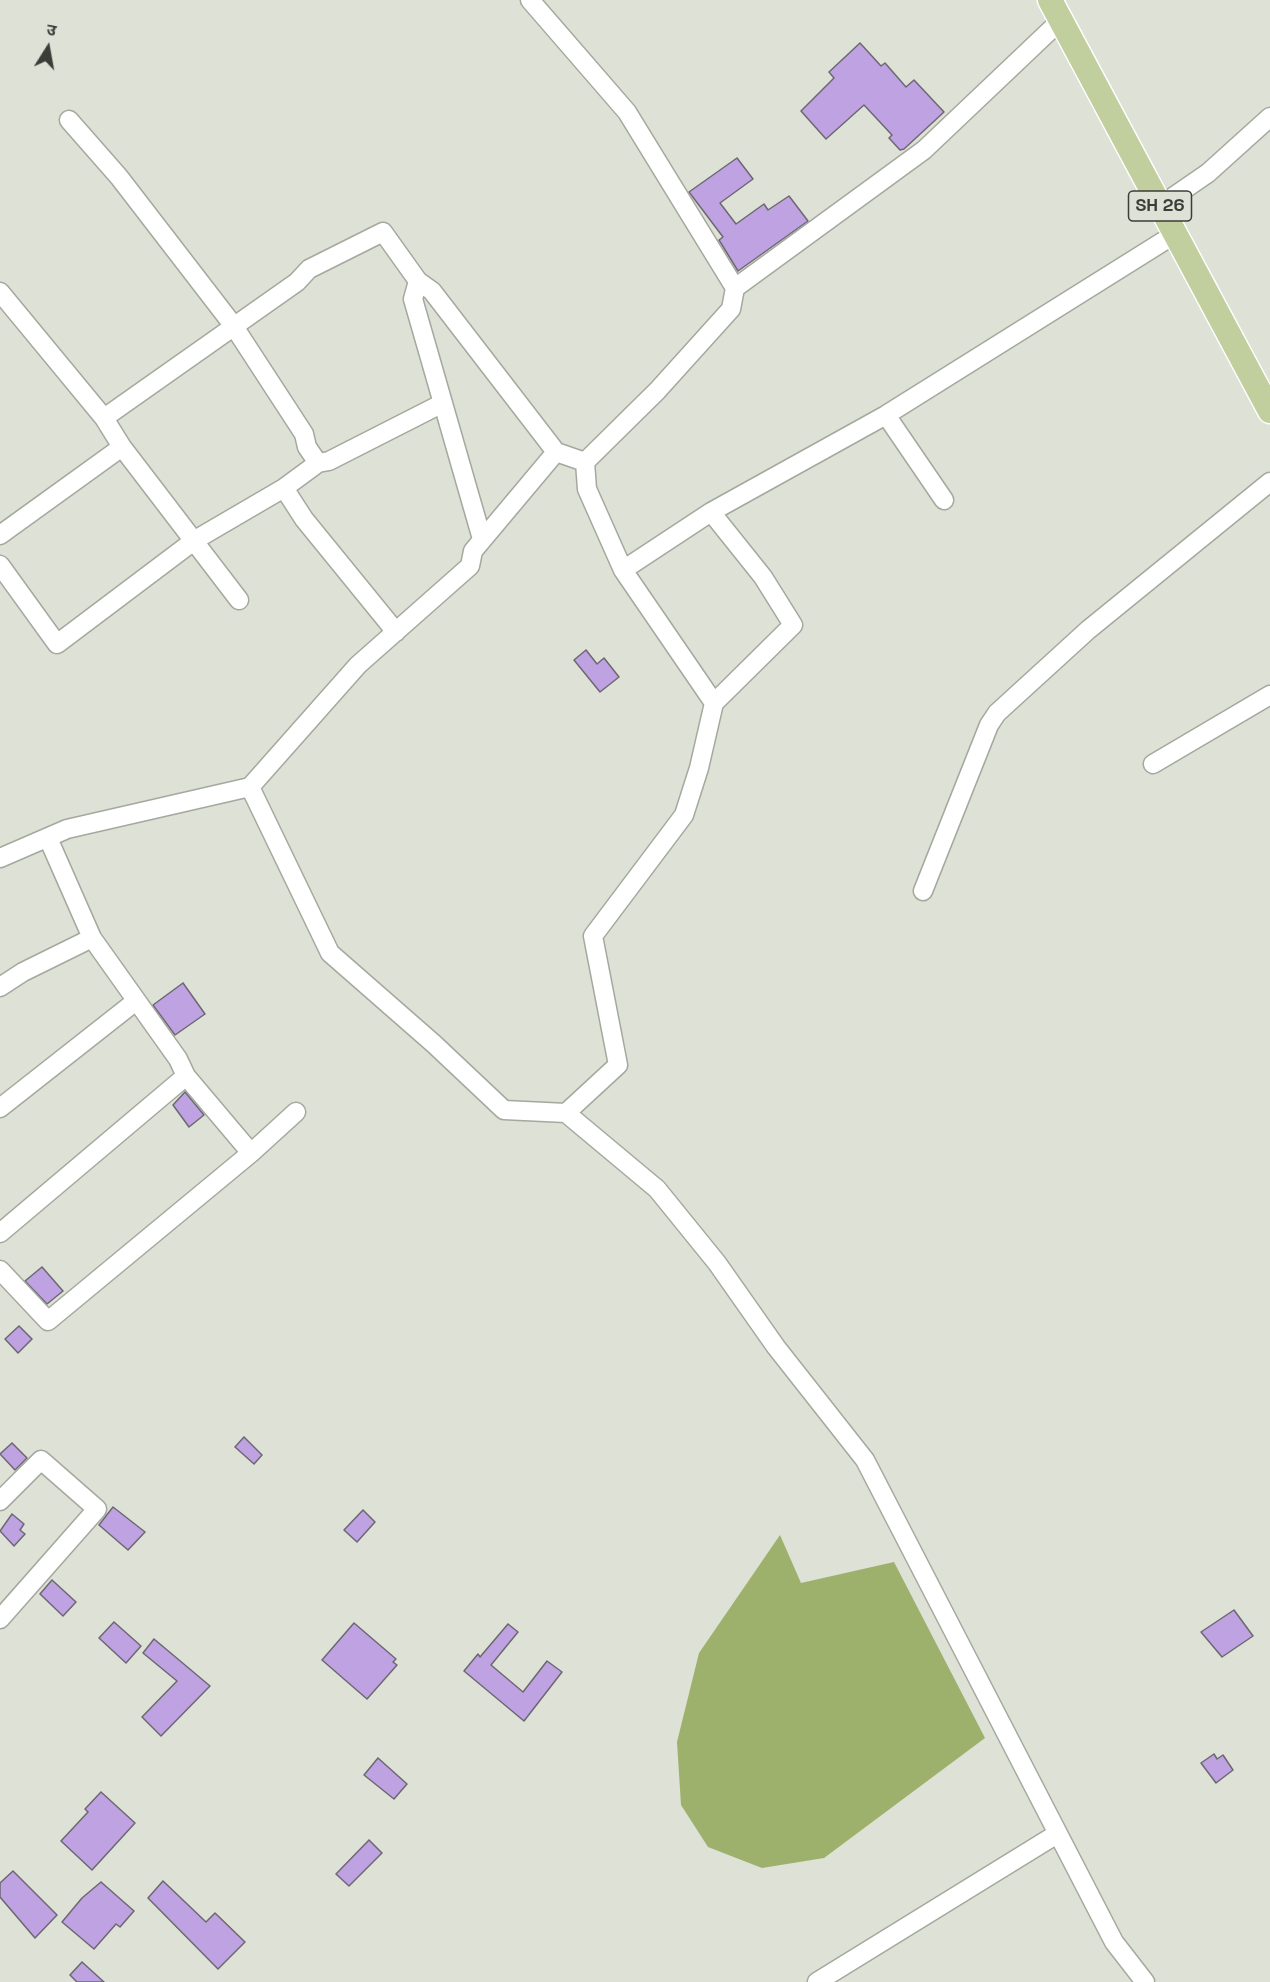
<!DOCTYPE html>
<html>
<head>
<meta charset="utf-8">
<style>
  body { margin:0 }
  #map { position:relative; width:1270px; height:1982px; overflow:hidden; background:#dde1d6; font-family:"Space Grotesk","Noto Sans Devanagari",sans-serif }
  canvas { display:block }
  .north { position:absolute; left:18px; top:18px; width:60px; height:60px; -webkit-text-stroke:4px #dde1d6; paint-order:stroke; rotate:11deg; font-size:16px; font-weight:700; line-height:24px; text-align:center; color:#3c3d39 }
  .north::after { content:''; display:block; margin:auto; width:21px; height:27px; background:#3c3d39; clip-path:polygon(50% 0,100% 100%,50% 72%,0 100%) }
</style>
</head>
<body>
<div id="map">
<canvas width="1270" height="1982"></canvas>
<div class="north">उ</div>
</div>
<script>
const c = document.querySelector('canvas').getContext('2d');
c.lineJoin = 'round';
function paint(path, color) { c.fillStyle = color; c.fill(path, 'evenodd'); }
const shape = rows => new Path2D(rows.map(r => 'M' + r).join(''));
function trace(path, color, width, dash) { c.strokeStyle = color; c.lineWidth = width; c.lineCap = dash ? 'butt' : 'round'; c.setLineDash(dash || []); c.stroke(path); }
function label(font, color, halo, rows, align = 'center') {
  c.font = font + ' "Space Grotesk",sans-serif'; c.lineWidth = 4.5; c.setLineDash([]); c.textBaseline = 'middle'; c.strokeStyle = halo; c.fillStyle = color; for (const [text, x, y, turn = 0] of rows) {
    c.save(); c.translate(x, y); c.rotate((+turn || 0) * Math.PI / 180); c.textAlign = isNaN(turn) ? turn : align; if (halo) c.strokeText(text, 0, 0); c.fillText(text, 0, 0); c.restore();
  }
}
paint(shape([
  [780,1535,801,1583,894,1562,985,1738,824,1858,762,1868,708,1847,681,1805,677,1742,699,1653]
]), '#9db16d');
const building = shape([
  [860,43,881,66,885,63,906,87,914,80,944,112,904,149,900,150,889,138,892,135,864,105,826,139,801,111,834,78,829,72,860,43],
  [737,158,753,179,720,203,736,224,764,204,768,210,789,196,808,221,738,271,719,240,723,237,689,192,737,158],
  [586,650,597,664,604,658,619,677,600,692,574,660,586,650],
  [183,983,205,1014,175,1035,153,1005,183,983],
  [185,1092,204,1115,189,1127,173,1105,185,1092],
  [42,1267,63,1291,47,1304,25,1281,42,1267],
  [19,1326,32,1339,18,1353,5,1339,19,1326],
  [244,1437,262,1455,254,1464,235,1447,244,1437],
  [12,1443,27,1458,15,1470,0,1454,12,1443],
  [113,1507,145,1532,128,1550,99,1525,113,1507],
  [363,1510,375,1522,357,1542,344,1530,363,1510],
  [12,1514,24,1524,20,1530,25,1534,14,1546,0,1531,12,1514],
  [52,1580,76,1602,63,1616,40,1594,52,1580],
  [1234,1610,1253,1636,1222,1657,1201,1632,1234,1610],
  [114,1622,141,1646,126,1663,99,1638,114,1622],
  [354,1623,396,1659,393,1662,397,1665,367,1699,322,1660,354,1623],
  [508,1624,518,1632,491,1665,523,1692,547,1661,562,1672,524,1721,464,1671,478,1654,480,1657,508,1624],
  [154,1639,210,1686,161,1736,142,1717,177,1681,143,1653,154,1639],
  [1214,1754,1217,1759,1223,1755,1233,1770,1216,1783,1201,1763,1214,1754],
  [378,1758,407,1784,394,1799,364,1775,378,1758],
  [101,1792,135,1823,92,1870,61,1841,88,1812,85,1809,101,1792],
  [369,1840,382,1853,349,1886,336,1874,369,1840],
  [13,1871,57,1915,35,1938,0,1897,0,1883,13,1871],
  [163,1881,206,1922,215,1913,245,1942,218,1969,148,1898,163,1881],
  [101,1882,134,1911,120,1927,116,1924,94,1949,62,1922,82,1898,101,1882],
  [82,1962,104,1982,77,1982,70,1975,82,1962]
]);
paint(building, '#bfa2e1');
trace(building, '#6c6872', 1.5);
const minor = shape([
  [69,120,119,177,233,325,304,434,307,447,318,463],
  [1160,206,1208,173,1270,117],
  [418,281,413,299,482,539],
  [735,288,924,150,1061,20],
  [0,292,104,418,122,447,239,600],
  [886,415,944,500],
  [104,418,297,282,309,269,383,232,418,281,432,291,556,452],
  [284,488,304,519,396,632],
  [711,512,763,577,793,625,714,703],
  [0,535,122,447],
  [0,565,57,644,195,540,284,488,318,463,329,461,443,403],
  [623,570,711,512,886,415,1175,234],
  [1153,764,1270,695],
  [250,787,330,953,434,1044,504,1110,566,1113,618,1065,593,936,684,815,699,768,714,703,623,570,587,489,585,462],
  [48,838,92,938,178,1059,186,1076,251,1153],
  [0,858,67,829,250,787,358,665,470,566,473,551,556,452,585,462,657,391,731,309,735,288,627,112,530,0],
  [923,891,989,725,997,713,1088,630,1270,482],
  [0,987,23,972,92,938],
  [0,1108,136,1001],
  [566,1113,657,1189,717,1263,776,1347,865,1460,1114,1942,1145,1982],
  [0,1233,186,1076],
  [0,1270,48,1321,251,1153,296,1112],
  [0,1501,41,1460,97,1509,0,1619],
  [817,1982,1057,1834]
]);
const major = shape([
  [1050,0,1270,411]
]);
trace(minor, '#a4a89d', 21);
trace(major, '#fff', 27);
trace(minor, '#fff', 18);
trace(major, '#c1ce9e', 24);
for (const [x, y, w] of [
  [1160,206,63]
]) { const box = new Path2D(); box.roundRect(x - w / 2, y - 15, w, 30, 4.5); c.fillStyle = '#dde1d6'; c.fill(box); trace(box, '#3c3d39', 1.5); }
label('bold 18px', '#3c3d39', null, [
  ["SH 26",1160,206]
]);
</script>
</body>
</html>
